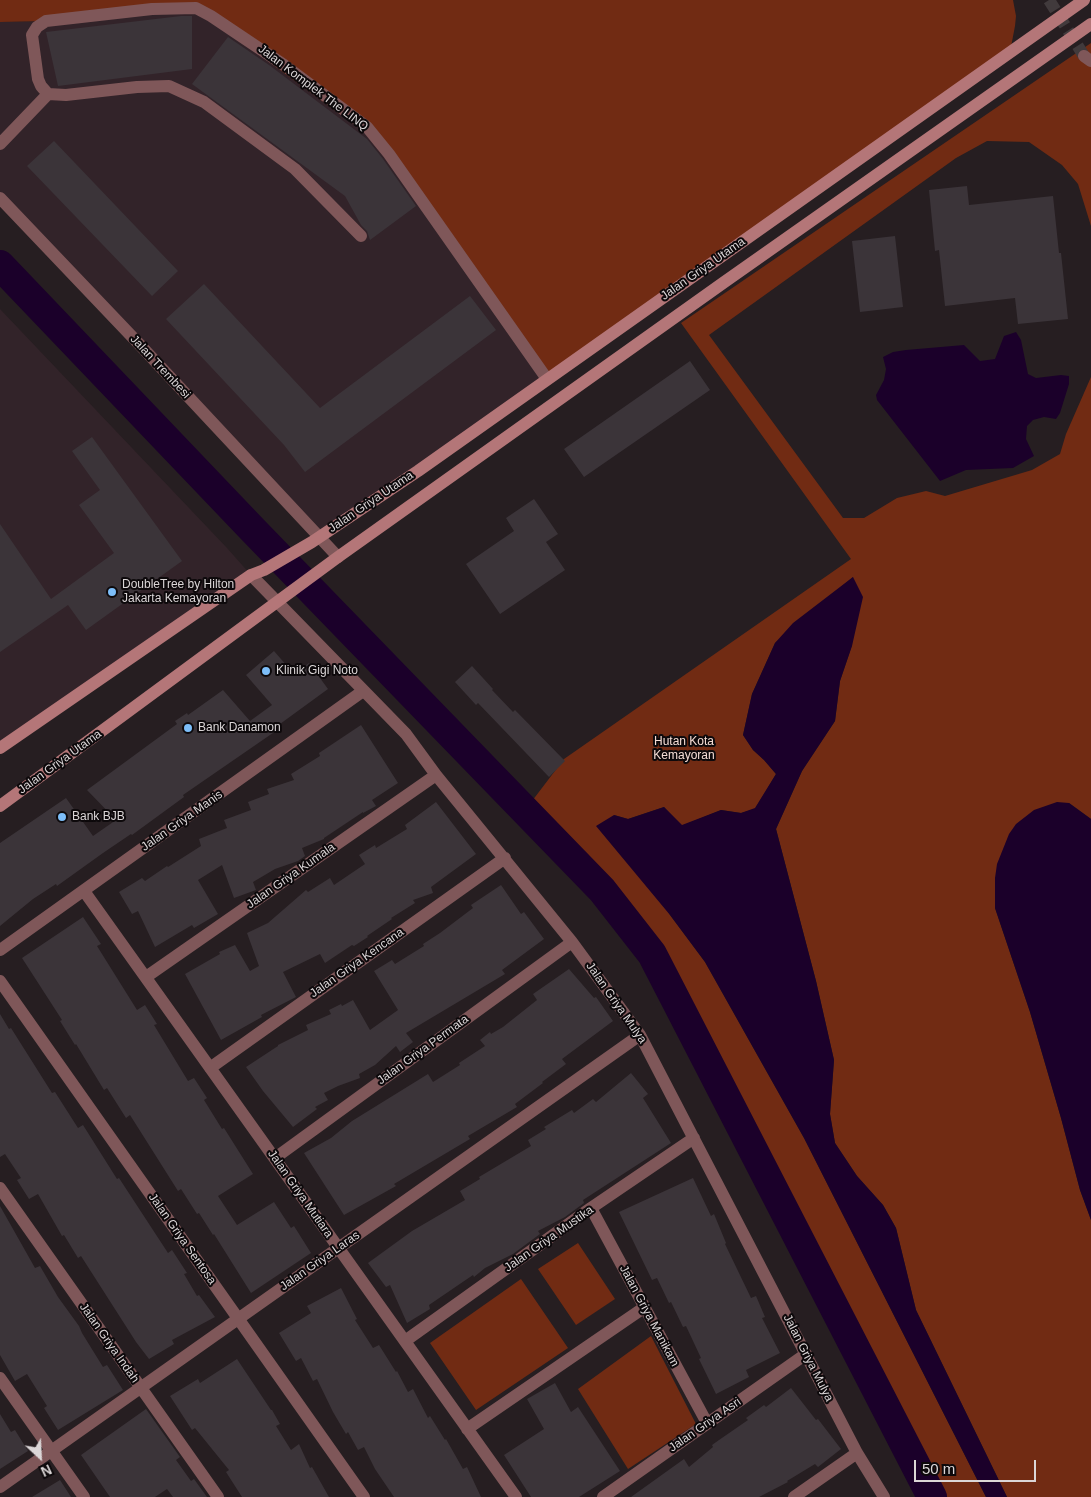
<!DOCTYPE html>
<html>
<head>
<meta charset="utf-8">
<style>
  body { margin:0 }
  #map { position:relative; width:1091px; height:1497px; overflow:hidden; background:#261e21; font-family:Arial,sans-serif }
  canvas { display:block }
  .north { position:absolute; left:15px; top:1432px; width:50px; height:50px; -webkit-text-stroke:4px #0d090b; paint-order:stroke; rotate:155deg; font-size:14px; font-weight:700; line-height:20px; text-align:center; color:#dbd6d7 }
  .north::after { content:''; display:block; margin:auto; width:18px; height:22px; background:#dbd6d7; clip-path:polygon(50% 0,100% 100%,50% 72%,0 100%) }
  .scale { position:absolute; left:914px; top:1460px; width:122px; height:22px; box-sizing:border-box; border:2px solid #dbd6d7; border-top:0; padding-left:6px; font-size:15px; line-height:18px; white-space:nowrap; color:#dbd6d7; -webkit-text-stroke:4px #0d090b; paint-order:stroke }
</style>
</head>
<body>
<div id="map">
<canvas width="1091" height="1497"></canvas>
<div class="north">N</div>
<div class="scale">50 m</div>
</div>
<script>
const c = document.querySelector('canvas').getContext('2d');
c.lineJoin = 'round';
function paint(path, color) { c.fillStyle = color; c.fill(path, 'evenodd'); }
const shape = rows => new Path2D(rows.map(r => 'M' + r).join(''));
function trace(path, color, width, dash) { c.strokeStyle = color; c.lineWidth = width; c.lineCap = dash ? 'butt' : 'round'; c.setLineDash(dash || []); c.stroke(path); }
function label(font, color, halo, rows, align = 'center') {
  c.font = font + ' Arial,sans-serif'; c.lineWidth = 4; c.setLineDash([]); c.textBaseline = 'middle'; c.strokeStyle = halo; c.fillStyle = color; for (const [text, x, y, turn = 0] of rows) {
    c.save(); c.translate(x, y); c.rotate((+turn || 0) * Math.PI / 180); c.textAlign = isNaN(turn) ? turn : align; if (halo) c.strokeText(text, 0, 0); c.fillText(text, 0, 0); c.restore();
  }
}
paint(shape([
  [196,8,367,127,547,379,320,536,0,200,0,22,46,21],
  [0,309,227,548,251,575,0,748]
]), '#322329');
paint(shape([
  [0,0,1013,0,1016,16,1015,26,1010,52,547,379,383,146,196,8,46,21,0,22],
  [1091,43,1091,226,1078,184,1062,165,1029,142,987,141,956,158,709,335,843,518,864,518,897,498,926,491,945,496,1032,470,1060,454,1066,434,1091,377,1091,819,1069,803,995,878,995,908,1030,1012,1061,1118,1080,1190,1091,1220,1091,1497,1007,1497,916,1310,896,1228,883,1205,857,1176,835,1143,830,1114,834,1060,816,981,776,829,802,771,835,721,840,681,852,645,853,577,775,643,752,694,743,735,753,750,764,760,776,774,755,809,741,813,721,810,682,826,664,807,628,819,614,815,670,915,705,962,804,1138,986,1497,944,1497,665,959,625,907,529,805,564,759,851,559,681,323],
  [578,1243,615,1299,576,1325,538,1269],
  [521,1279,568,1348,476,1410,430,1343],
  [651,1336,696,1424,628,1469,578,1389]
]), '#712b13');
paint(shape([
  [1016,332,1021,340,1028,374,1036,378,1061,375,1069,376,1069,384,1060,413,1056,419,1044,417,1033,420,1027,426,1026,439,1034,456,1013,468,966,470,940,481,877,400,876,395,884,380,886,369,883,357,893,352,906,350,964,345,980,361,995,359,1004,336],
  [853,577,863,597,852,646,840,681,835,721,802,771,776,829,816,981,834,1060,830,1114,835,1143,857,1176,883,1205,896,1228,916,1310,1007,1497,986,1497,804,1138,705,962,670,915,596,826,614,815,628,819,664,807,682,825,721,810,741,813,755,808,776,774,764,760,753,750,743,735,752,694,775,643,793,623],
  [1057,802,1069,803,1091,819,1091,1220,1080,1190,1061,1118,1030,1012,995,908,995,878,997,864,1009,834,1016,824,1034,810]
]), '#1b002a');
trace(shape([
  [0,265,253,530,602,890,652,954,932,1497]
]), '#1b002a', 30);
paint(shape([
  [181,16,192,16,192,69,58,86,46,32],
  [228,37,269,65,367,139,383,159,416,206,370,240,367,231,361,225,345,196,192,84],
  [54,141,178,271,152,296,27,166],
  [967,186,969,205,1053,196,1059,253,1061,253,1068,319,1018,324,1015,298,945,306,939,250,935,251,929,190],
  [895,236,903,307,860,312,852,241],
  [204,284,320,408,470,296,496,330,305,472,284,445,166,319],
  [690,361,710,390,584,477,564,449],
  [92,437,182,561,86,630,68,605,0,652,0,524,51,599,114,553,79,505,100,490,72,451],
  [534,499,558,534,546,542,565,570,500,614,466,564,514,531,506,518],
  [274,651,294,674,309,663,328,689,280,724,282,727,270,735,183,795,184,797,132,835,131,834,103,853,57,886,56,884,33,899,0,926,0,843,66,798,93,836,116,820,87,790,177,724,175,721,187,713,188,715,223,690,250,721,272,705,246,675],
  [472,666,493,689,492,690,513,712,515,710,565,761,549,777,478,703,476,705,455,682],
  [361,725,398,783,372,800,376,806,363,813,363,812,324,838,324,839,302,848,305,856,298,861,275,869,253,882,256,890,234,898,222,865,198,880,218,914,194,928,192,925,155,947,138,911,132,914,119,892,142,878,145,881,167,866,168,867,201,846,199,839,227,828,224,820,251,810,248,802,269,794,267,789,294,780,291,774,320,756,319,753],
  [436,802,476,854,431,887,433,893,413,900,415,903,391,918,392,919,367,936,368,937,354,946,352,945,325,963,320,954,283,972,296,997,261,1015,262,1017,221,1040,185,974,220,954,219,952,235,945,250,971,259,966,247,933,268,923,306,890,308,892,330,878,334,885,365,864,359,855,375,845,376,848,407,829,405,825],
  [501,885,521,914,524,912,544,939,502,970,505,974,406,1033,413,1042,400,1052,396,1046,375,1065,359,1074,360,1078,338,1086,324,1093,328,1100,315,1107,317,1109,293,1127,263,1091,246,1067,278,1046,278,1045,308,1030,306,1025,331,1014,329,1010,341,1004,342,1006,353,1000,370,1030,398,1010,374,971,392,960,395,964,424,946,423,944,440,933,473,908,471,905],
  [83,917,101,944,97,946,137,1010,145,1005,157,1024,154,1025,188,1081,194,1078,207,1098,204,1100,222,1129,224,1128,253,1174,218,1196,237,1225,274,1202,291,1228,294,1226,311,1253,251,1293,214,1234,213,1235,199,1213,197,1214,181,1189,178,1191,130,1115,126,1118,107,1088,104,1090,76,1044,75,1045,60,1021,62,1020,22,958],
  [569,969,594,998,596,997,613,1021,562,1059,566,1064,542,1082,543,1083,515,1104,517,1107,468,1136,470,1139,394,1184,396,1186,344,1215,304,1153,331,1138,352,1121,428,1074,433,1082,460,1065,459,1063,485,1046,480,1040,490,1032,491,1034,503,1027,537,1000,533,994],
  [0,1014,9,1029,11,1028,52,1093,55,1092,78,1128,83,1125,117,1179,119,1178,168,1253,172,1250,187,1273,184,1274,197,1296,199,1295,215,1317,172,1340,174,1344,149,1359,136,1342,81,1256,78,1258,64,1235,62,1236,38,1194,29,1199,17,1180,21,1178,5,1154,0,1157],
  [631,1073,648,1094,643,1098,671,1143,583,1200,584,1203,565,1217,538,1231,540,1234,513,1254,485,1268,474,1277,473,1275,429,1305,430,1309,407,1323,390,1285,386,1287,368,1263,412,1231,465,1200,460,1191,480,1179,479,1177,531,1146,528,1140,546,1129,544,1127,572,1110,574,1113,593,1099,596,1102],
  [693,1178,711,1216,714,1214,726,1243,725,1244,751,1298,756,1296,765,1317,762,1318,780,1353,746,1370,749,1377,716,1394,699,1359,701,1358,686,1326,683,1327,671,1302,669,1303,657,1278,652,1280,619,1212],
  [0,1206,35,1268,40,1266,58,1297,79,1326,82,1333,103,1367,107,1365,123,1390,58,1430,44,1408,47,1406,27,1374,15,1381,0,1355],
  [341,1288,357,1319,355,1320,373,1348,379,1345,396,1372,397,1371,408,1392,413,1389,428,1418,430,1416,445,1440,446,1439,463,1469,467,1467,481,1497,394,1497,375,1469,364,1447,358,1450,348,1432,346,1434,333,1412,317,1379,313,1381,301,1358,296,1361,279,1333,311,1313,307,1306],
  [237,1359,271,1410,272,1410,280,1424,276,1426,291,1450,299,1444,310,1468,312,1467,329,1497,242,1497,226,1472,229,1470,195,1428,192,1430,170,1396,198,1379,200,1383],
  [555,1383,571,1412,578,1407,620,1471,579,1497,531,1497,504,1455,544,1429,527,1399],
  [791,1388,816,1420,818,1419,841,1449,818,1467,815,1464,787,1481,788,1482,759,1497,631,1497,684,1459,689,1467,713,1447,712,1445,719,1440,748,1420,746,1418,764,1405,766,1407],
  [146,1409,180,1457,176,1460,191,1481,194,1479,207,1497,173,1497,167,1489,155,1497,110,1497,81,1455],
  [0,1414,11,1432,15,1430,28,1451,0,1469],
  [60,1480,71,1497,32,1497]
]), '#3b3439');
trace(shape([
  [1049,0,1084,56]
]), '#413a3c', 12, [12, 6]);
trace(shape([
  [1084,56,1091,61],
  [48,94,41,86,38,79,32,35,37,27,46,21,152,9,196,8,211,16,284,65,367,127,389,154,547,379],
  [0,144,48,94,66,95,137,87,169,86,204,102,295,169,361,236],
  [251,575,406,734,436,775,572,942,640,1035,857,1453,884,1497],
  [84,891,516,1497],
  [0,950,363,691],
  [146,977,436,775],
  [0,981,364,1497],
  [210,1068,505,858],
  [275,1158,572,942],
  [0,1188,218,1497],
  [591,1208,707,1423],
  [405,1341,591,1208,694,1138],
  [0,1378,84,1497],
  [467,1429,645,1307],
  [0,1487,640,1035],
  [603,1497,806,1354],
  [794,1497,857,1453]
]), '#7f5759', 12);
trace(shape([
  [0,198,140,345,338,557]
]), '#7f5759', 12);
trace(shape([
  [0,748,251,575,264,570,312,542,418,471,1084,0],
  [0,806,338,557,723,283,1091,24]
]), '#b47678', 12);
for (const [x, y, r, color] of [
  [112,592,5,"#7dbef9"],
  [266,671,5,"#7dbef9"],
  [188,728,5,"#7dbef9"],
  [62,817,5,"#7dbef9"]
]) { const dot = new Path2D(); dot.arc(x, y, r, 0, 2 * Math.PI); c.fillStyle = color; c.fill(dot); trace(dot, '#0d090b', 2); }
label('12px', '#dbd6d7', '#0d090b', [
  ["Jalan Komplek The LINQ",313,88,37],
  ["Jalan Griya Utama",703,269,-35],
  ["Jalan Trembesi",160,367,47],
  ["Jalan Griya Utama",371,502,-34],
  ["Jalan Griya Utama",60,762,-36],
  ["Jalan Griya Manis",182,821,-35],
  ["Jalan Griya Kumala",291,876,-35],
  ["Jalan Griya Kencana",357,963,-35],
  ["Jalan Griya Mulya",616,1003,55],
  ["Jalan Griya Permata",423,1050,-36],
  ["Jalan Griya Mutiara",300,1194,55],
  ["Jalan Griya Sentosa",182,1239,55],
  ["Jalan Griya Mustika",549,1239,-35],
  ["Jalan Griya Laras",320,1261,-35],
  ["Jalan Griya Manikam",649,1316,62],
  ["Jalan Griya Indah",109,1343,55],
  ["Jalan Griya Mulya",808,1358,63],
  ["Jalan Griya Asri",705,1425,-35]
]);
label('12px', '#dbd6d7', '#0d090b', [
  ["DoubleTree by Hilton",122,585],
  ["Jakarta Kemayoran",122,599],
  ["Klinik Gigi Noto",276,671],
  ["Bank Danamon",198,728],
  ["Bank BJB",72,817]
], 'left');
label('12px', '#f5ddd5', '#0d090b', [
  ["Hutan Kota",684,742],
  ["Kemayoran",684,756]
]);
</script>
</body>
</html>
